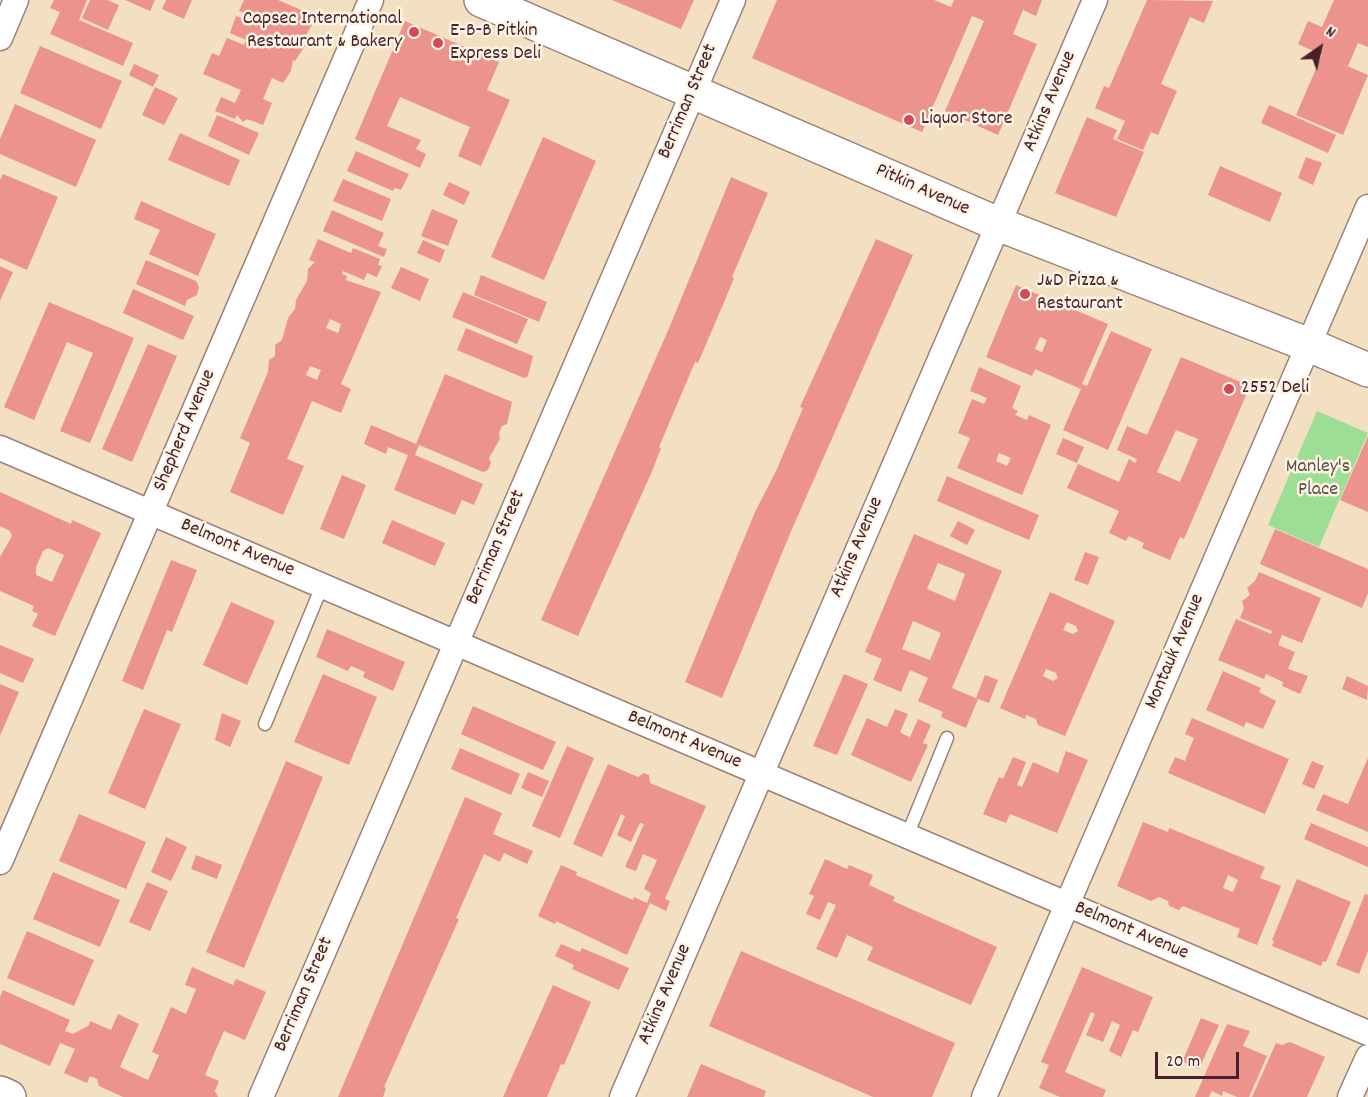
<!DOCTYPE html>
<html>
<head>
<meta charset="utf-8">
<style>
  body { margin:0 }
  #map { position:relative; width:1368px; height:1097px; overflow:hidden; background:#f3e0c3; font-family:Dekko,sans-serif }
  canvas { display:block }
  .north { position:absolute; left:1290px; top:18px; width:60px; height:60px; -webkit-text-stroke:4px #fcf5e5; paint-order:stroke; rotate:34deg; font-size:16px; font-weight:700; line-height:24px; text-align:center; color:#4a1f2b }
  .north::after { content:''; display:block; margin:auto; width:21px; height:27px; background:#4a1f2b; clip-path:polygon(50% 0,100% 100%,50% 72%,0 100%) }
  .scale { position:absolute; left:1155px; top:1052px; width:84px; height:27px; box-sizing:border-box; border:3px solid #4a1f2b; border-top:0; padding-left:8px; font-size:18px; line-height:21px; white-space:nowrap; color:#4a1f2b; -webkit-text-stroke:4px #fcf5e5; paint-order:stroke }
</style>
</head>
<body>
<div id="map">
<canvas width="1368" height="1097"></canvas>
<div class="north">N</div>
<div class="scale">20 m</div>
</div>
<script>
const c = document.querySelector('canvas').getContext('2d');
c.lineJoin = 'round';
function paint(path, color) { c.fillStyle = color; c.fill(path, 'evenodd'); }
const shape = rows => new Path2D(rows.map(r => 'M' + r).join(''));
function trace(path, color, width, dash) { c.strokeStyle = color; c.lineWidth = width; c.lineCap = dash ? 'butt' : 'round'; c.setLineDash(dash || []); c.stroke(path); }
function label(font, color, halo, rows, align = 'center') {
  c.font = font + ' Dekko,sans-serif'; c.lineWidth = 5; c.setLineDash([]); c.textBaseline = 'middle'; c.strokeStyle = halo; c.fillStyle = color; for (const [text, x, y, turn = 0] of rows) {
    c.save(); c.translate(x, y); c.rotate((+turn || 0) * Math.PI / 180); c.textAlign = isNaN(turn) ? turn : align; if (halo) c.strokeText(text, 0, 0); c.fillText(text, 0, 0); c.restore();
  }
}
paint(shape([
  [1317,411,1368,433,1319,547,1268,525]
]), '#9dde95');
paint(shape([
  [54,0,87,0,79,20,133,43,123,66,50,34,60,12,50,8],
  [90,0,107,0,119,5,108,30,82,18],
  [125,0,155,0,150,11],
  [166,0,192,0,184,19,162,9],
  [244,0,278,0,313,15,313,23,302,42,305,46,295,61,293,60,291,71,283,83,272,78,263,99,272,103,263,125,247,119,243,122,237,115,235,119,215,111,221,97,235,103,241,90,203,74,212,53,219,56,227,38,244,45,246,40,230,33,236,16,253,22,255,18,239,11],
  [612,0,694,0,681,29],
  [777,0,934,0,951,7,954,0,1042,0,1036,16,1023,10,1013,34,1037,44,998,135,945,111,984,21,972,16,922,132,752,58],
  [1147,0,1213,1,1204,23,1190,17,1161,84,1177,91,1158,135,1151,132,1143,150,1117,139,1125,121,1095,108,1104,86,1109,88],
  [1334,0,1368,0,1368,47,1358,43,1348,66,1338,62,1368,75,1343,135,1296,115,1322,55,1298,44,1308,21,1322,27],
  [405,21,499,62,487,90,510,100,481,166,458,156,470,127,400,97,387,126,421,140,416,149,426,154,420,168,355,139],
  [40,46,122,81,101,129,20,93],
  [134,64,159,75,153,87,129,75],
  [155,87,178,98,164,125,142,115],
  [15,104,96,140,76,187,0,154,0,139],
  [1269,105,1336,135,1328,153,1261,123],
  [217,115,259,133,249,155,208,136],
  [1087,117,1117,130,1113,139,1144,152,1116,217,1055,193],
  [180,133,240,160,229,186,168,160],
  [543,137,596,161,544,280,491,257],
  [356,151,409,174,401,190,395,188,393,191,347,171],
  [1306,157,1322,163,1313,185,1298,178],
  [1220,166,1282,193,1270,222,1208,195],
  [3,174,58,197,27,270,0,258,0,180],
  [731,177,768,193,732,277,734,278,725,300,698,363,695,362,659,447,661,448,653,469,578,636,541,620,670,326],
  [343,179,391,199,382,221,333,201],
  [449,182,470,192,464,205,443,195],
  [141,201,216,234,198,276,149,254,160,230,134,219],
  [432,209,458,220,448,246,421,236],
  [332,210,384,233,378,246,387,249,384,257,323,231],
  [318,239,351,253,353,248,380,259,378,265,382,266,377,277,367,273,364,280,343,271,342,274,347,276,346,280,381,292,341,384,351,389,341,413,312,401,287,459,304,466,283,515,230,492,250,443,240,438,268,372,269,360,275,356,275,345,282,340,288,318,295,309,296,300,307,281,308,269,315,262,309,260],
  [330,319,341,324,338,333,326,328],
  [310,366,321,370,317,380,306,375],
  [876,239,913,255,792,529,722,698,685,682,755,512,776,471,803,408,800,407],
  [423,240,445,250,440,263,417,253],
  [146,260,196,281,199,287,197,295,187,300,185,306,136,284],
  [0,266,13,272,0,301],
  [401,267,429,279,420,301,391,288],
  [481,275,547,302,539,322,474,295],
  [1016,285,1108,324,1082,384,1087,386,1111,331,1152,349,1108,450,1063,430,1081,389,1035,369,1032,376,986,357],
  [1040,337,1047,340,1042,352,1035,349],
  [133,289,194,316,183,340,123,313],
  [463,292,528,319,517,344,452,317],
  [49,302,134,338,90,443,60,431,93,353,67,342,34,420,4,407],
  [466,328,533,356,528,376,524,378,457,350],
  [148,344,177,356,132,462,102,449],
  [1181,357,1250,386,1184,539,1180,537,1170,560,1142,548,1144,543,1129,536,1126,541,1109,533,1119,511,1067,488,1078,464,1119,482,1129,459,1135,463,1137,459,1117,450,1127,426,1147,435],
  [1176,430,1198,439,1180,482,1157,472],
  [979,367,1021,386,1012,408,1018,411,1015,415,1027,420,1029,415,1051,425,1022,495,957,468,970,438,958,433,972,399,984,404,987,398,970,391],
  [999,453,1011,458,1007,466,996,461],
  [445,374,512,402,507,424,502,426,499,433,500,439,489,458,491,463,488,470,483,472,419,445,415,455,483,484,474,505,462,500,455,515,394,490,408,455,388,447,386,454,364,444,371,425,416,444],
  [1368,436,1368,512,1340,500],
  [1063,438,1084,447,1077,463,1056,454],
  [342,475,366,485,344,539,320,529],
  [947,476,1039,515,1029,540,937,501],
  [0,492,71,524,72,520,101,533,55,636,32,626,38,614,32,611,34,606,0,591,0,557,12,536,10,531,0,526],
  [48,548,64,555,52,582,36,575,36,567,43,551],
  [392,520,445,543,435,566,382,543],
  [958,521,975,530,967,545,950,536],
  [1275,529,1368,569,1368,593,1362,608,1260,564],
  [914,534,1002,571,952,688,978,699,966,728,941,717,943,712,918,701,928,678,910,670,901,692,873,680,882,659,865,652],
  [938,563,965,574,955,601,927,589],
  [913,621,941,633,930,660,902,649],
  [1085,552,1099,557,1088,585,1074,580],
  [171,560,197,570,172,632,167,630,143,690,122,681],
  [1259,572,1321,598,1302,643,1282,635,1278,645,1295,652,1288,669,1308,676,1300,694,1282,686,1283,682,1266,674,1264,679,1218,660,1236,619,1271,634,1272,631,1240,618,1244,608,1242,601,1250,595,1247,588,1255,581],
  [1050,592,1115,621,1065,736,1038,725,1036,719,1026,715,1025,719,1000,708],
  [1067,622,1076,626,1078,631,1073,634,1063,630],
  [1046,669,1056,673,1058,678,1053,681,1043,676],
  [231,602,275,621,247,685,203,665],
  [327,629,405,662,393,691,363,677,365,672,351,666,348,671,316,657],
  [0,645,34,659,23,683,0,673],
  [1223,671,1261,688,1259,692,1276,701,1263,729,1246,722,1244,727,1206,710],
  [323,674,377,697,349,765,294,742],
  [844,674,868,684,837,755,813,746],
  [985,675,998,680,989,703,976,698],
  [1347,676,1368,686,1367,700,1342,689],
  [0,684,19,692,0,736],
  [473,706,556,742,543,770,461,734],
  [144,709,181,724,145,809,108,793],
  [895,709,908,714,900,732,905,735,910,737,918,719,931,725,923,743,928,745,911,782,851,755,867,718,887,727],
  [222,713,241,721,230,747,215,740],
  [1192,718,1289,759,1265,814,1168,773,1175,757,1185,761,1189,750,1194,738,1185,734],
  [567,746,594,758,560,838,532,826],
  [460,748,520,774,511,795,451,769],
  [1066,751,1088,760,1057,833,1010,814,1006,823,983,814,999,777,1003,779,1013,757,1026,762,1017,785,1022,787,1033,762,1058,773],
  [1368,758,1368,832,1316,810,1323,794,1348,804],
  [286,761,323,777,244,968,206,952],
  [1312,761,1324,766,1314,789,1302,784],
  [608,764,638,777,644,773,649,775,650,783,706,806,665,899,670,901,666,911,650,903,627,955,556,921,555,924,538,916,561,865,577,872,576,875,633,900,634,897,647,903,651,893,644,889,657,860,643,854,636,871,625,867,644,824,640,823,631,842,617,835,625,816,621,814,602,857,573,844],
  [528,772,549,781,542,797,521,788],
  [465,797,502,813,493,834,533,851,527,864,504,853,500,862,484,854,456,918,459,919,384,1087,386,1088,383,1097,338,1097],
  [79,814,146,842,126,889,59,861],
  [1143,822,1168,832,1169,828,1265,867,1260,878,1281,886,1257,945,1237,937,1240,929,1183,906,1179,910,1169,906,1168,901,1159,897,1151,901,1117,886],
  [1228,875,1238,880,1233,892,1223,888],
  [1311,823,1368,847,1368,867,1304,839],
  [166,837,187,847,171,881,151,872],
  [196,855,222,865,217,879,191,869],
  [825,859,847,869,849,865,873,875,869,885,895,897,893,901,997,947,971,1005,867,960,873,947,847,935,837,958,816,949,836,905,828,902,820,920,806,914,814,896,809,894],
  [53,872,120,900,100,947,33,919],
  [1297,879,1351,902,1326,962,1323,961,1321,966,1272,946,1274,941,1272,940],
  [147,882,168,891,150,931,129,922],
  [1365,894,1368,895,1368,951,1359,974,1336,965],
  [27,931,94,960,74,1006,7,978],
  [561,944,580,952,582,948,629,968,619,990,572,969,574,965,555,956],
  [741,951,955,1043,932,1097,873,1097,709,1026],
  [192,967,233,985,236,979,266,992,245,1040,224,1031,205,1075,219,1081,215,1091,218,1097,123,1097,99,1086,97,1079,90,1076,87,1083,64,1073,75,1049,60,1043,50,1066,0,1044,0,997,3,990,70,1020,65,1031,73,1034,89,1025,90,1021,111,1030,118,1014,139,1024,120,1067,148,1080,159,1055,152,1052,171,1007,186,1014,196,989,185,985],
  [1082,967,1153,997,1138,1032,1133,1030,1121,1057,1109,1051,1120,1025,1112,1021,1103,1042,1086,1035,1095,1014,1091,1012,1065,1072,1106,1090,1103,1097,1060,1097,1039,1088,1049,1065,1041,1062],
  [553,985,591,1002,564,1065,561,1064,547,1097,503,1097],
  [1201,1018,1219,1025,1199,1069,1182,1062],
  [1227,1024,1250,1031,1243,1046,1267,1056,1249,1097,1237,1097,1223,1091,1222,1096,1212,1091,1209,1097,1195,1097],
  [1290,1042,1325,1057,1307,1097,1252,1097,1276,1043,1282,1045],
  [701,1064,766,1091,764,1097,687,1097]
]), '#ed938d');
const lane = shape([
  [265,724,322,586],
  [907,836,947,738]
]);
const street = shape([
  [0,38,16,0],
  [0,448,1368,1033],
  [0,862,371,0],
  [261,1097,733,0],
  [622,1097,1095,0],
  [984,1097,1368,207],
  [1350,1097,1368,1057]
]);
const secondary = shape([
  [481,0,998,224,1309,345,1368,370],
  [0,1093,9,1097]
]);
trace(lane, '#9e8077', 15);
trace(street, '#9e8077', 27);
trace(secondary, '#9e8077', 36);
trace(lane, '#fff', 12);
trace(street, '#fff', 24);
trace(secondary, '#fff', 33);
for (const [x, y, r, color] of [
  [414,32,6,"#d1495b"],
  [438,43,6,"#d1495b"],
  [909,120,6,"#d1495b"],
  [1025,294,6,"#d1495b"],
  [1229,389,6,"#d1495b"]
]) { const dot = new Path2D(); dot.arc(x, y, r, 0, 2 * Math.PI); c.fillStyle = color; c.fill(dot); trace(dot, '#fcf5e5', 2); }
label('20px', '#4a1f2b', '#fcf5e5', [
  ["Capsec International",402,20,"right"],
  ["Restaurant & Bakery",402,43,"right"],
  ["E-B-B Pitkin",450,32],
  ["Express Deli",450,55],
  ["Liquor Store",921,120],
  ["J&D Pizza &",1037,282],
  ["Restaurant",1037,305],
  ["2552 Deli",1241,389]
], 'left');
label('20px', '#4a1f2b', '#fcf5e5', [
  ["Berriman Street",689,102,-67],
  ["Atkins Avenue",1051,102,-67],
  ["Pitkin Avenue",922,191,24],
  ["Shepherd Avenue",186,431,-67],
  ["Berriman Street",497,548,-67],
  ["Atkins Avenue",858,548,-67],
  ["Belmont Avenue",237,549,23],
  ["Montauk Avenue",1176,652,-67],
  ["Belmont Avenue",684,741,23],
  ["Belmont Avenue",1131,932,23],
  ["Berriman Street",305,995,-67],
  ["Atkins Avenue",666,995,-67]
]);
label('20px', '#5f4f46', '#fcf5e5', [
  ["Manley's",1318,468],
  ["Place",1318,491]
]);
</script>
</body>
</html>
